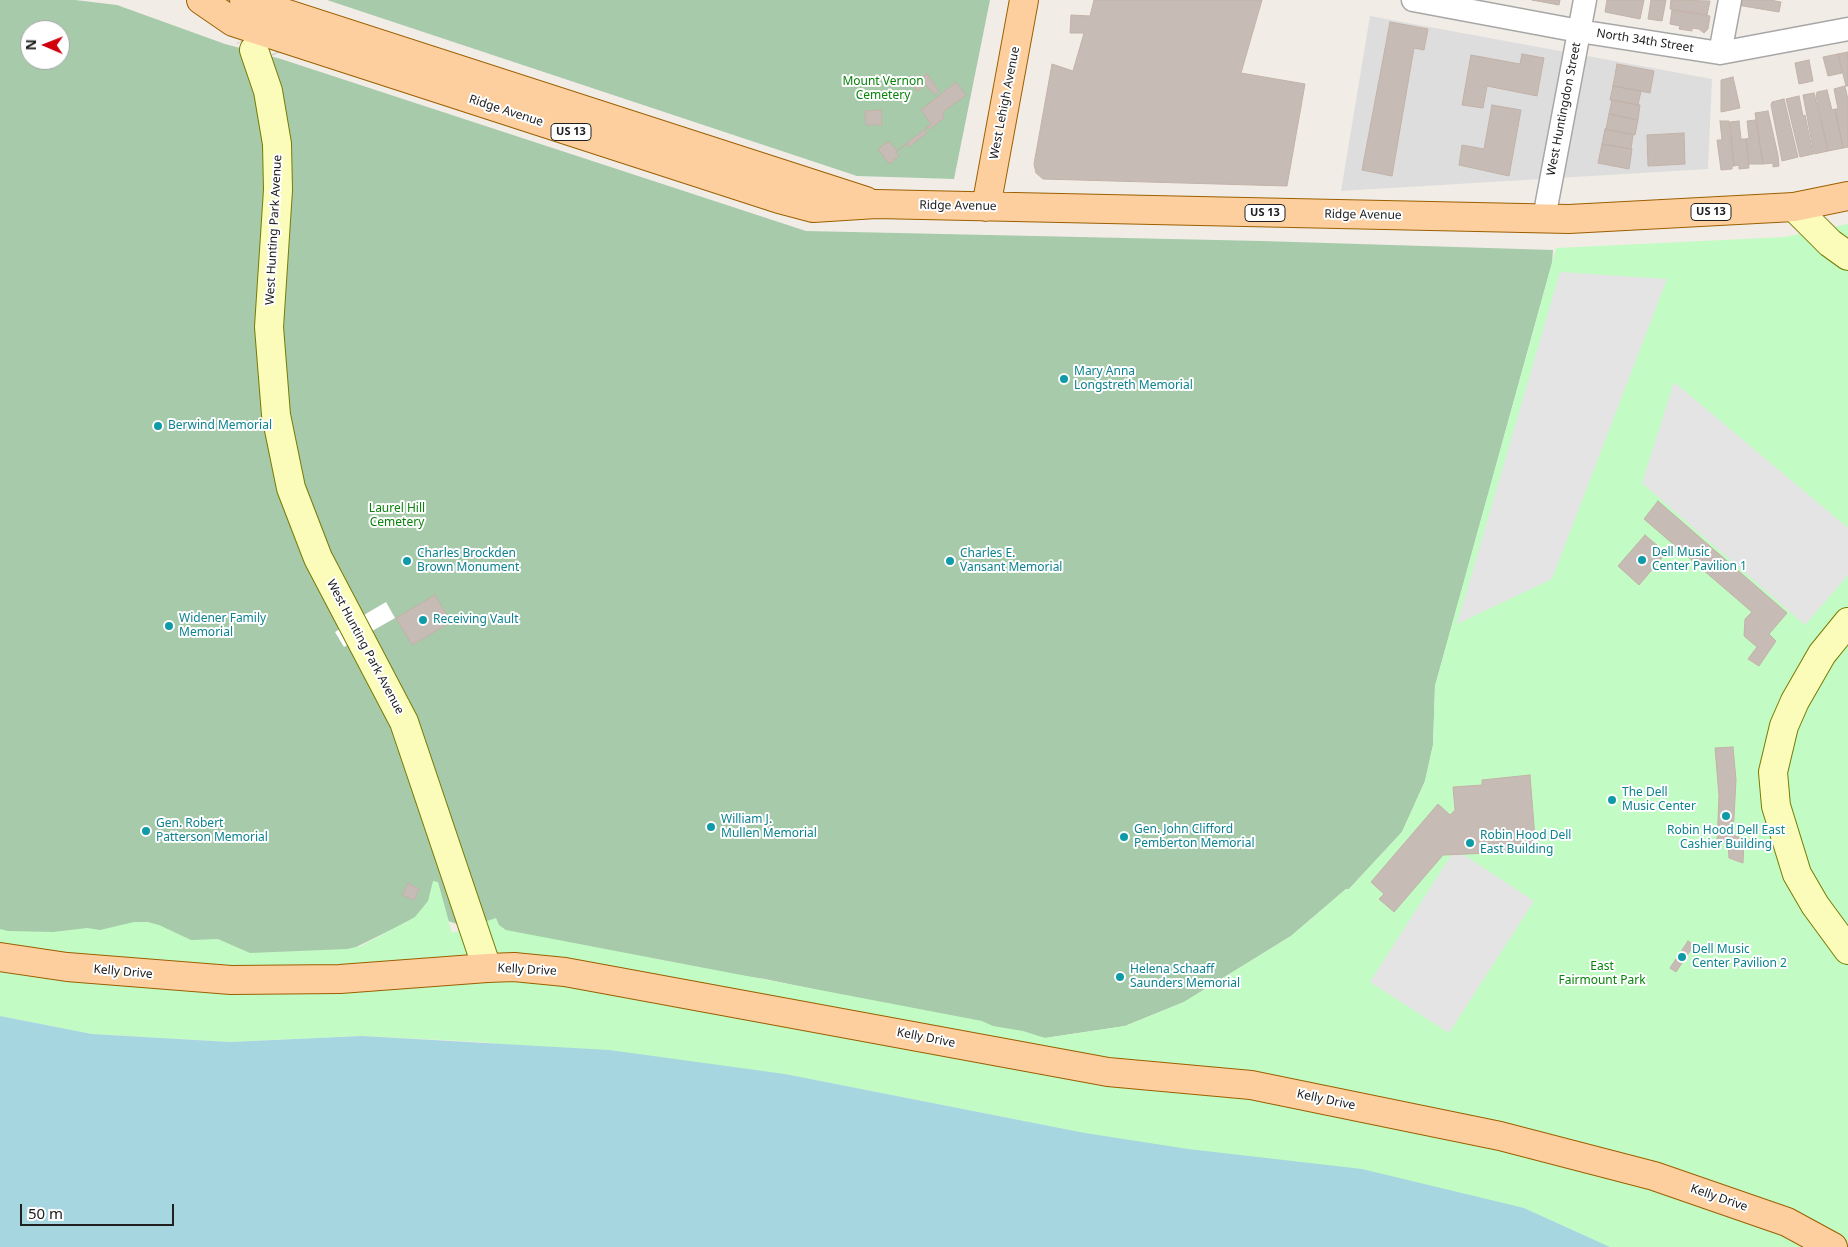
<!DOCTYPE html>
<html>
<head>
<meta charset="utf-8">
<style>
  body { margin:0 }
  #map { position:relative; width:1848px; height:1247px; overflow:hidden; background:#f1ede6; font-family:"Noto Sans",sans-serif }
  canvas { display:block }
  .north { position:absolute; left:20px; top:20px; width:50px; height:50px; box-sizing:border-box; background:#fff; border:1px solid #a6a6a6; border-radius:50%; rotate:271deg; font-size:14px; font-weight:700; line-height:20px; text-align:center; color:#202020 }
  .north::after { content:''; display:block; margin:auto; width:18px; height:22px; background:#d0000d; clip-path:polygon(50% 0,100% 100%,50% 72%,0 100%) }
  .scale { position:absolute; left:20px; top:1204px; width:154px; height:22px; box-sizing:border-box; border:2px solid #202020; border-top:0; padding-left:6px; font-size:15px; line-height:18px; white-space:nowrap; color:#202020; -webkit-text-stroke:4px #fff; paint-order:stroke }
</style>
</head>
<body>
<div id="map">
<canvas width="1848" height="1247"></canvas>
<div class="north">N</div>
<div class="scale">50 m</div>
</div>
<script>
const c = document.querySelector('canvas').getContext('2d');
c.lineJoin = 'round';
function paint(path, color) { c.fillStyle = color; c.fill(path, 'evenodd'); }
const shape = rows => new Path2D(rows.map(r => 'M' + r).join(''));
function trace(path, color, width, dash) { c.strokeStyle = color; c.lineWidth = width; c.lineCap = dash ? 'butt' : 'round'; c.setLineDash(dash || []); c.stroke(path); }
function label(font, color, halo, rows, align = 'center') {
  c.font = font + ' "Noto Sans",sans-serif'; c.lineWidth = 4; c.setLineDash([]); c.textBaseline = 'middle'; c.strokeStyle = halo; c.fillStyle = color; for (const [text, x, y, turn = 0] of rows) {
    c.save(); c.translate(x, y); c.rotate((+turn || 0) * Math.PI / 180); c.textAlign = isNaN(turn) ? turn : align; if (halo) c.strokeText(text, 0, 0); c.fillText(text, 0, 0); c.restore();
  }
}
paint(shape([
  [1370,16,1712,79,1708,169,1341,191]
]), '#dedddd');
paint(shape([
  [0,0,75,0,117,5,225,44,281,59,806,231,1262,241,1553,250,1552,263,1435,686,1433,745,1425,781,1402,832,1349,889,1346,889,1291,936,1184,1002,1125,1026,1045,1038,765,979,512,943,425,913,346,952,221,957,0,936],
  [30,30,60,30,60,60,30,60],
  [327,0,990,0,954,179,857,176]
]), '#a7caaa');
paint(shape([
  [1848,224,1848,1247,1610,1247,1524,1208,1085,1133,785,1074,481,1042,362,1036,230,1042,92,1034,0,1016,0,929,8,931,53,932,87,928,100,930,134,922,148,922,159,925,191,940,218,939,250,953,347,949,361,946,415,917,428,901,433,881,438,882,452,933,496,918,499,925,506,930,982,1021,993,1026,1023,1031,1045,1038,1125,1026,1184,1002,1291,936,1346,889,1349,889,1402,832,1425,781,1433,745,1435,686,1556,248,1785,237]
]), '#c3fbc4');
paint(shape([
  [1560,272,1667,279,1552,579,1457,624],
  [1674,382,1848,528,1848,575,1805,625,1642,483],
  [1455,849,1534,901,1449,1033,1370,982]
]), '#e4e4e4');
paint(shape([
  [0,1016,92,1034,230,1042,362,1036,609,1050,785,1074,1085,1133,1188,1149,1362,1169,1524,1208,1610,1247,0,1247]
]), '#a6d6df');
paint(shape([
  [386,602,395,618,344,647,335,632]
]), '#fff');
const building = shape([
  [1094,0,1262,0,1241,73,1305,84,1287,186,1043,179,1036,173,1034,164,1052,64,1073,71,1084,33,1070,33,1071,15,1090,16,1094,0],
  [1532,0,1560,0,1559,5,1532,0],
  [1607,0,1644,0,1640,19,1605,12,1607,0],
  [1651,0,1666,0,1662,21,1648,19,1651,0],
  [1671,0,1710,1,1707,15,1670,9,1671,0],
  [1738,0,1770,0,1781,2,1779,12,1737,5,1738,0],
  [1672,10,1710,16,1708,29,1704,33,1699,29,1692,28,1692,31,1679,29,1680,26,1670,24,1672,10],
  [1390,22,1428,29,1424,50,1414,48,1392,176,1362,170,1390,22],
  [1848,52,1848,86,1846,86,1838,54,1848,52],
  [1522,54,1544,58,1537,96,1487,86,1483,108,1462,105,1471,55,1520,64,1522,54],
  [1838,54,1842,73,1828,76,1823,57,1838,54],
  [1809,60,1813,81,1799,84,1795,63,1809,60],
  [1617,64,1654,71,1650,93,1613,86,1617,64],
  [927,74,939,91,934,95,926,85,917,91,913,85,927,74],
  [1733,77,1740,108,1721,112,1721,80,1733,77],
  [956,82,966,95,943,112,944,118,930,129,928,127,925,130,927,133,909,147,907,144,896,152,899,156,889,164,878,149,889,141,897,151,931,124,921,110,956,82],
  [1613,86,1641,91,1638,105,1610,100,1613,86],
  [1845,86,1848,100,1848,147,1843,148,1835,109,1838,109,1834,89,1845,86],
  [1827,90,1832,110,1835,109,1843,148,1828,151,1816,96,1817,92,1827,90],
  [1814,93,1828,151,1814,154,1803,95,1814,93],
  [1799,96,1803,116,1805,115,1813,154,1800,157,1786,99,1799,96],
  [1784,99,1798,157,1782,161,1771,105,1772,102,1784,99],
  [1612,100,1640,105,1638,120,1609,114,1612,100],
  [1492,105,1521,110,1509,176,1459,165,1462,145,1484,149,1492,105],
  [881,110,882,125,866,125,865,111,881,110],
  [1768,111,1778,155,1779,166,1773,167,1773,163,1763,164,1755,113,1768,111],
  [1609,114,1638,120,1635,135,1606,129,1609,114],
  [1756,120,1763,164,1749,164,1746,139,1749,138,1747,121,1756,120],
  [1720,121,1729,121,1734,166,1732,166,1732,169,1721,170,1717,140,1722,140,1720,121],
  [1739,121,1741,139,1746,139,1749,168,1739,169,1739,165,1734,166,1730,122,1739,121],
  [1605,129,1633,135,1631,149,1602,144,1605,129],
  [1684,133,1685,164,1648,166,1647,135,1684,133],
  [1602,144,1632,149,1629,169,1598,163,1602,144],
  [1658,501,1787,613,1769,634,1776,641,1759,666,1748,659,1757,647,1744,636,1745,619,1752,612,1644,519,1658,501],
  [1645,535,1666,553,1639,585,1618,566,1645,535],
  [435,595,451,622,412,645,396,618,435,595],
  [1733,747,1736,780,1733,835,1744,839,1743,863,1729,858,1728,843,1717,843,1719,796,1715,748,1733,747],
  [1530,775,1536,851,1443,855,1394,912,1379,899,1384,894,1371,882,1438,804,1450,815,1455,810,1453,787,1482,785,1482,780,1530,775],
  [408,883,419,889,414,900,402,895,408,883],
  [1688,941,1694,945,1676,972,1670,968,1688,941]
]);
paint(building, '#c6bcb5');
trace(building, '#c3b2a8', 1);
trace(shape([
  [228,0,249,37],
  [253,17,271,56]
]), '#c7c4be', 28, [28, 14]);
const street = shape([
  [1413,0,1579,31,1720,53,1848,29],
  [1720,53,1730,0],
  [1544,218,1585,0]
]);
const secondary = shape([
  [254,50,268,91,277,144,278,190,269,327,276,415,291,488,318,558,404,722,487,968],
  [1794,207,1830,243,1848,256],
  [1848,622,1822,654,1795,701,1784,726,1773,772,1776,806,1797,874,1815,905,1848,950]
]);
const primary = shape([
  [201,0,233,22,779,199,813,208,876,204,1569,219,1794,207,1848,196],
  [244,0,866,201],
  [986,207,1024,0],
  [0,957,67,967,231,980,340,979,487,968,514,967,565,972,1108,1072,1251,1085,1500,1136,1654,1176,1787,1222,1833,1247]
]);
trace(street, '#a7a7a7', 25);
trace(secondary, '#767c02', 30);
trace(primary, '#9c5f00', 30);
trace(street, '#fff', 22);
trace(secondary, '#fbfbba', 28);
trace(primary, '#fecf9e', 28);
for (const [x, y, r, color] of [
  [1064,379,5,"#0f9aa8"],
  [158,426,5,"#0f9aa8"],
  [1642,560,5,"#0f9aa8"],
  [407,561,5,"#0f9aa8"],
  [950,561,5,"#0f9aa8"],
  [423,620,5,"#0f9aa8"],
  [169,626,5,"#0f9aa8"],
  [1612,800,5,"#0f9aa8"],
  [1726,816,5,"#0f9aa8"],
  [711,827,5,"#0f9aa8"],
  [146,831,5,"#0f9aa8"],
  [1124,837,5,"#0f9aa8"],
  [1470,843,5,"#0f9aa8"],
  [1682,957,5,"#0f9aa8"],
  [1120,977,5,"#0f9aa8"]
]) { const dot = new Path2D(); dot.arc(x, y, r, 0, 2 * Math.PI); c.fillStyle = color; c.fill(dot); trace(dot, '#fff', 2); }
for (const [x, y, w] of [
  [571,132,40],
  [1711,212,40],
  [1265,213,40]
]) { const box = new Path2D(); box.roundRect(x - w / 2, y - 8.5, w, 17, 4); c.fillStyle = '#fff'; c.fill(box); trace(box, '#202020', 1); }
label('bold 11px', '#202020', null, [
  ["US 13",571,132],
  ["US 13",1711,212],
  ["US 13",1265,213]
]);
label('12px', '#202020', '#fff', [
  ["North 34th Street",1645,41,9],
  ["West Lehigh Avenue",1005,103,-79],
  ["West Huntingdon Street",1564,109,-79],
  ["Ridge Avenue",506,111,18],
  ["Ridge Avenue",958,206,1],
  ["Ridge Avenue",1363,215,1],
  ["West Hunting Park Avenue",274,230,-87],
  ["West Hunting Park Avenue",365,647,62],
  ["Kelly Drive",527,970,3],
  ["Kelly Drive",123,972,5],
  ["Kelly Drive",926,1038,11],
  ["Kelly Drive",1326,1100,12],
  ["Kelly Drive",1719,1198,19]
]);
label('12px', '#09830c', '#fff', [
  ["Mount Vernon",883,82],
  ["Cemetery",883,96],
  ["Laurel Hill",397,509],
  ["Cemetery",397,523],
  ["East",1602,967],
  ["Fairmount Park",1602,981]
]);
label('12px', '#0d838f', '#fff', [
  ["Mary Anna",1074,372],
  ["Longstreth Memorial",1074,386],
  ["Berwind Memorial",168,426],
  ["Dell Music",1652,553],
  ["Center Pavilion 1",1652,567],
  ["Charles Brockden",417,554],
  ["Brown Monument",417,568],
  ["Charles E.",960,554],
  ["Vansant Memorial",960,568],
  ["Widener Family",179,619],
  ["Memorial",179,633],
  ["Receiving Vault",433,620],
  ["The Dell",1622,793],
  ["Music Center",1622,807],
  ["William J.",721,820],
  ["Mullen Memorial",721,834],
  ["Gen. Robert",156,824],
  ["Patterson Memorial",156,838],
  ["Gen. John Clifford",1134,830],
  ["Pemberton Memorial",1134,844],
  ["Robin Hood Dell East",1726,831,"center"],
  ["Cashier Building",1726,845,"center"],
  ["Robin Hood Dell",1480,836],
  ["East Building",1480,850],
  ["Dell Music",1692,950],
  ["Center Pavilion 2",1692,964],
  ["Helena Schaaff",1130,970],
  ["Saunders Memorial",1130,984]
], 'left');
</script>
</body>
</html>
